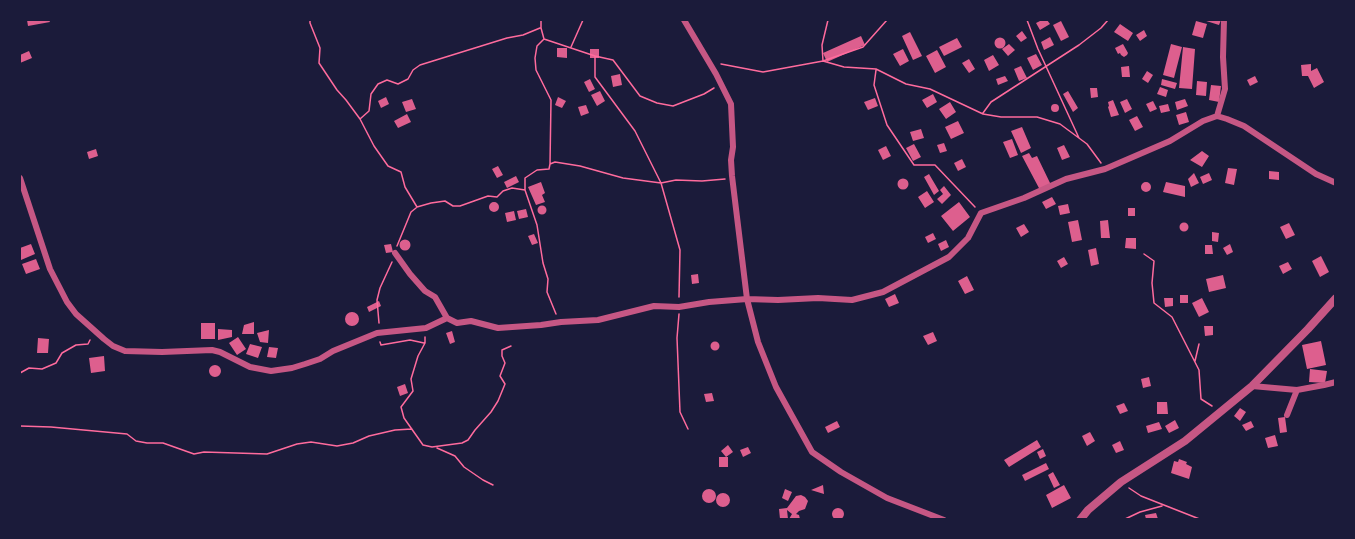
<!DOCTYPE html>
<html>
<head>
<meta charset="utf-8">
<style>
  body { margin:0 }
  #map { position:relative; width:1355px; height:539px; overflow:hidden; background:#1b1b3a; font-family:Inter,sans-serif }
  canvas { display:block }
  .frame { position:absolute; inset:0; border:21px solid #1b1b3a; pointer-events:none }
</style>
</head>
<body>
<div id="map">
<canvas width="1355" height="539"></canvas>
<div class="frame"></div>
</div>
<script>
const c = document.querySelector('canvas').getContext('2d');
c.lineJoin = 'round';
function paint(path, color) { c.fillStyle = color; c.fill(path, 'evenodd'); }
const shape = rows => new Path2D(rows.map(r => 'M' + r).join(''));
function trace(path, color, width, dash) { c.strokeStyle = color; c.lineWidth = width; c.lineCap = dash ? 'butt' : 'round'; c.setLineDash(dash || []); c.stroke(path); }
paint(shape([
  [27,20,49,20,50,22,28,26],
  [1042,20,1047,20,1050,24,1040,30,1036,23],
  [1203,20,1221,20,1219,25],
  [1061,21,1069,37,1061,41,1053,25],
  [1196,21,1207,24,1203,38,1192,35],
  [1120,24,1133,33,1128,41,1114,32],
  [1144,30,1147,36,1140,41,1136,35],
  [1022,31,1027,38,1021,42,1016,36],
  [910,32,922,56,913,60,902,36],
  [861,36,865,45,827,62,823,53],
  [1050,37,1054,45,1044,50,1041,42],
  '994.5 43a5.5 5.5 0 1 1 11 0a5.5 5.5 0 1 1-11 0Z',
  [957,38,962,47,944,56,939,47],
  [1009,44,1015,50,1008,56,1002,49],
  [1123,44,1128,53,1127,55,1124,57,1121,55,1120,53,1118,54,1115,48],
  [1171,44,1182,47,1174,78,1163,75],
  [1183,47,1195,49,1192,89,1179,88],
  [557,48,567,48,567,58,557,57],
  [590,49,599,49,599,58,590,58],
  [903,49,909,61,900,66,893,54],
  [937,50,946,67,935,73,926,56],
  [29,51,32,58,20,63,20,55],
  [1036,54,1042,65,1033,70,1027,58],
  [993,55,999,65,989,71,984,60],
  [969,59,975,69,969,73,962,63],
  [1311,64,1311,71,1317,68,1324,82,1314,88,1308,76,1302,76,1301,65],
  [1021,66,1027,78,1019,81,1014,69],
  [1129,66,1130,77,1122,77,1121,67],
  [1147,71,1153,75,1148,83,1142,79],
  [620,74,622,85,613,87,611,76],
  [1005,76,1008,81,998,85,996,79],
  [1255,76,1258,82,1250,86,1247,80],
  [590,79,595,89,589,92,584,82],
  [1162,79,1177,83,1175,89,1161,85],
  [1197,81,1207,82,1206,96,1196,95],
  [1211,85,1221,86,1219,102,1209,100],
  [1160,87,1168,90,1166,97,1157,94],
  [1090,88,1097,88,1098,97,1091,98],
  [600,91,605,101,597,106,591,95],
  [1068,91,1078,108,1073,112,1063,94],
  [933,94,937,102,927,108,922,100],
  [386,97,389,104,381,108,378,101],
  [558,97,566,101,562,108,555,105],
  [875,98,878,106,868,110,864,102],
  [412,99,416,109,406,112,402,102],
  [1127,99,1132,109,1125,113,1120,102],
  [1185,99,1188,106,1177,110,1175,102],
  [1113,100,1119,115,1111,117,1108,107,1109,106,1108,102],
  [1153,101,1157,109,1150,112,1146,104],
  [950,102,956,112,946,119,939,109],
  '1051 108a4 4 0 1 1 8 0a4 4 0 1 1-8 0Z',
  [1168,104,1170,111,1161,113,1159,106],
  [586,105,589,113,581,116,578,107],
  [1186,112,1189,122,1179,125,1176,115],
  [407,114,411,122,398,128,394,121],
  [1137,116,1143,127,1135,131,1129,120],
  [958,121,964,133,951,139,945,127],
  [1022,127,1031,148,1021,153,1011,131],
  [921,129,924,138,913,141,910,132],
  [1012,139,1018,155,1010,158,1003,142],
  [944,143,947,151,940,153,937,145],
  [914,144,921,157,913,161,906,148],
  [1064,145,1070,157,1062,160,1057,148],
  [886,146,891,156,883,160,878,150],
  [96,149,98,156,89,159,87,152],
  [1202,151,1209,156,1202,167,1190,160],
  [1029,153,1032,158,1037,156,1051,185,1040,190,1022,156],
  [962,159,966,167,958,171,954,163],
  [498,166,503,175,497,178,492,169],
  [1228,168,1237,169,1234,185,1225,183],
  [1269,171,1279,172,1279,180,1269,179],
  [1194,173,1199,183,1191,187,1188,179],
  [1209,173,1212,180,1203,184,1200,177],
  [929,174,939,191,934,195,924,177],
  [516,176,519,182,507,188,504,182],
  '897.5 184a5.5 5.5 0 1 1 11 0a5.5 5.5 0 1 1-11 0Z',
  [541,182,545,193,542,195,545,202,536,205,528,187],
  [1166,182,1185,186,1185,197,1163,192],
  '1141 187a5 5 0 1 1 10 0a5 5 0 1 1-10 0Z',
  [944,186,951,195,942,204,937,199,943,194,940,190],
  [927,191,934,202,925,208,918,197],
  [1052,197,1056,204,1046,209,1042,202],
  [959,202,970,217,953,231,941,216],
  '489 207a5 5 0 1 1 10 0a5 5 0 1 1-10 0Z',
  [1068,204,1070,213,1060,215,1058,206],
  '537.5 210a4.5 4.5 0 1 1 9 0a4.5 4.5 0 1 1-9 0Z',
  [1128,208,1135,208,1135,216,1128,216],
  [526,209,528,217,519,219,517,211],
  [514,211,516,220,507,222,505,213],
  [1078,220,1082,240,1072,242,1068,222],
  [1108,220,1110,238,1101,238,1100,221],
  '1179.5 227a4.5 4.5 0 1 1 9 0a4.5 4.5 0 1 1-9 0Z',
  [1289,223,1295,235,1286,239,1280,227],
  [1024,224,1029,232,1021,237,1016,228],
  [1212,232,1219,233,1218,242,1212,241],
  [933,233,936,239,928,243,925,237],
  [534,234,538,243,532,245,528,236],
  [1126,238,1136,238,1136,249,1125,248],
  '399.5 245a5.5 5.5 0 1 1 11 0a5.5 5.5 0 1 1-11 0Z',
  [946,240,949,247,941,251,938,244],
  [31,244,35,254,21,260,20,248],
  [391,244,393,252,386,253,384,245],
  [1230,244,1233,252,1227,255,1223,248],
  [1205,245,1212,245,1213,254,1205,254],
  [1096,248,1099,264,1091,266,1088,250],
  [1321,256,1329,272,1320,277,1312,261],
  [1064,257,1068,264,1061,268,1057,261],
  [36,259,40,269,26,274,22,264],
  [1288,262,1292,269,1283,274,1279,266],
  [698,274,699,283,692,284,691,275],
  [1223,275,1226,288,1209,292,1206,279],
  [967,276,974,290,965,294,958,281],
  [895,294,899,303,889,307,885,299],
  [1180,295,1188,295,1188,303,1180,303],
  [1164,298,1173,298,1173,306,1165,307],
  [1202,298,1209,312,1199,317,1192,303],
  [379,301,381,306,369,312,367,307],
  '345 319a7 7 0 1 1 14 0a7 7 0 1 1-14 0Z',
  [254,322,254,334,242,334,244,325],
  [201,323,215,323,215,339,201,339],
  [1204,326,1213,326,1213,335,1205,336],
  [218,329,232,330,232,337,218,340],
  [269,330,268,343,260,342,257,333],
  [452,331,455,342,450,344,446,333],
  [933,332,937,341,928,345,923,336],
  [238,337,246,349,237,355,229,343],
  [38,338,49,339,48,353,37,353],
  [1321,341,1326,365,1307,369,1302,345],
  '710.5 346a4.5 4.5 0 1 1 9 0a4.5 4.5 0 1 1-9 0Z',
  [250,344,262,347,258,358,246,354],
  [269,347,278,348,276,358,267,357],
  [104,356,105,371,91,373,89,358],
  '209 371a6 6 0 1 1 12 0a6 6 0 1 1-12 0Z',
  [1310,369,1327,371,1325,383,1309,382],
  [1149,377,1151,386,1143,388,1141,379],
  [405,384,408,393,400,396,397,387],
  [712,393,714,401,706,402,704,394],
  [1157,402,1167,402,1168,414,1157,414],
  [1124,403,1128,411,1120,414,1116,406],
  [1240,408,1246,412,1240,421,1234,416],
  [1285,417,1287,432,1280,433,1278,418],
  [1175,420,1179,428,1169,433,1165,426],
  [837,421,840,427,828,433,825,427],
  [1251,421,1254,427,1246,431,1242,425],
  [1159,422,1162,429,1148,433,1146,426],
  [1090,432,1095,441,1087,446,1082,436],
  [1275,435,1278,446,1268,448,1265,438],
  [1037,440,1041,447,1009,467,1004,460],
  [1120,441,1124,450,1116,453,1112,445],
  [728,445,733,452,726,457,728,457,728,467,719,467,719,457,726,457,721,451],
  [748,447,751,453,743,457,740,450],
  [1043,449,1046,456,1040,459,1037,452],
  [1179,459,1187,462,1186,464,1192,467,1189,479,1171,473,1174,461,1178,462],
  [1046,463,1049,469,1025,481,1022,475],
  [1053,472,1060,485,1054,488,1048,475],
  [823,485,824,494,811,490],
  [1064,485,1071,498,1052,508,1046,495],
  [785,489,792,492,788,501,782,498],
  '702 496a7 7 0 1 1 14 0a7 7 0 1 1-14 0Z',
  '716 500a7 7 0 1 1 14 0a7 7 0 1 1-14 0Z',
  [801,495,805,497,808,501,805,509,799,511,796,514,799,515,800,519,789,519,792,514,787,510,788,519,780,519,779,509,787,508,796,496],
  '832 514a6 6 0 1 1 12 0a6 6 0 1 1-12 0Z',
  [1156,513,1158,519,1146,519,1145,515]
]), '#dd5f8e');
trace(shape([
  [310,20,310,23,320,48,319,63,337,90,346,100,360,119,374,146,388,166,401,172,405,187,417,207,431,203,445,201,453,206,460,206,488,196,497,197,503,191,512,188,525,190],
  [541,20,541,28,544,39,595,56,613,60,640,96,657,103,673,106,704,94,714,88],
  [828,20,822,45,823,61,844,67,876,69,906,84,930,89,983,114,1001,117,1037,117,1060,124,1087,144,1101,163],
  [1027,20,1038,49,1079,138],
  [544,39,537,46,535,58,536,70,551,100,550,164,549,169,537,170,525,178,525,190,537,225,543,263,548,279,547,292,556,314],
  [571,47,583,20],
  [595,56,595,77,635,131,661,183,680,250,679,297],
  [721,64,763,72,823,61,863,47,887,20],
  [876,70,874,85,887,125,914,165,935,165,975,207],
  [983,113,991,102,1079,45,1101,28,1108,20],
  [360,119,369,111,371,94,378,84,387,80,398,84,408,79,413,70,420,65,507,38,523,35,540,28],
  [550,164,555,162,580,166,623,178,661,183,676,180,702,181,725,179],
  [397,246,411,212,416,208],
  [1144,254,1154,261,1152,283,1154,303,1172,317,1199,370,1201,399,1212,406],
  [679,314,677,338,680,412,688,429],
  [379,323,377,300,380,288,392,262],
  [425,337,425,343,418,356,411,379,413,391,401,407,404,418,423,445,432,447,462,443,468,440,475,430,491,412,498,401,505,384,500,376,505,363,502,356,502,350,511,346],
  [380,342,381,345,410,340,424,343],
  [1195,361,1199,344],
  [20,373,29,368,42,369,56,363,62,353,76,345,88,344,90,340],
  [20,426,51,427,127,434,136,441,147,443,163,443,194,454,204,452,267,454,297,444,311,442,337,446,353,443,369,436,395,430,412,429],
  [437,448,455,456,464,467,483,480,493,485],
  [1129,488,1141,496,1202,520],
  [1123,520,1140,512,1162,506]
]), '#ff6b9d', 1.5);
trace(shape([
  [684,20,716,74,731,104,733,147,731,160,732,176,747,299,758,342,776,387,812,452,841,472,887,498,944,520],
  [1217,116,1225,89,1223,57,1224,20],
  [20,178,50,269,67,302,76,314,104,339,113,346,125,351,162,352,212,350,220,352,250,367,271,371,292,368,305,364,320,359,333,351,377,333,426,328,447,318],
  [395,253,410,274,425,291,435,297,447,318,457,323,471,321,498,328,541,325,561,322,598,320,654,306,679,307,709,302,747,299,778,300,818,298,852,300,883,292,949,257,968,238,981,213,1024,198,1066,179,1105,169,1170,141,1203,121,1217,116,1227,119,1244,126,1316,174,1336,183],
  [1252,386,1297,390,1324,385,1336,382],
  [1287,415,1297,390]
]), '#c65784', 6);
trace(shape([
  [1080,520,1088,510,1121,482,1185,441,1252,386,1308,329,1336,298]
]), '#c65784', 8);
</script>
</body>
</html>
